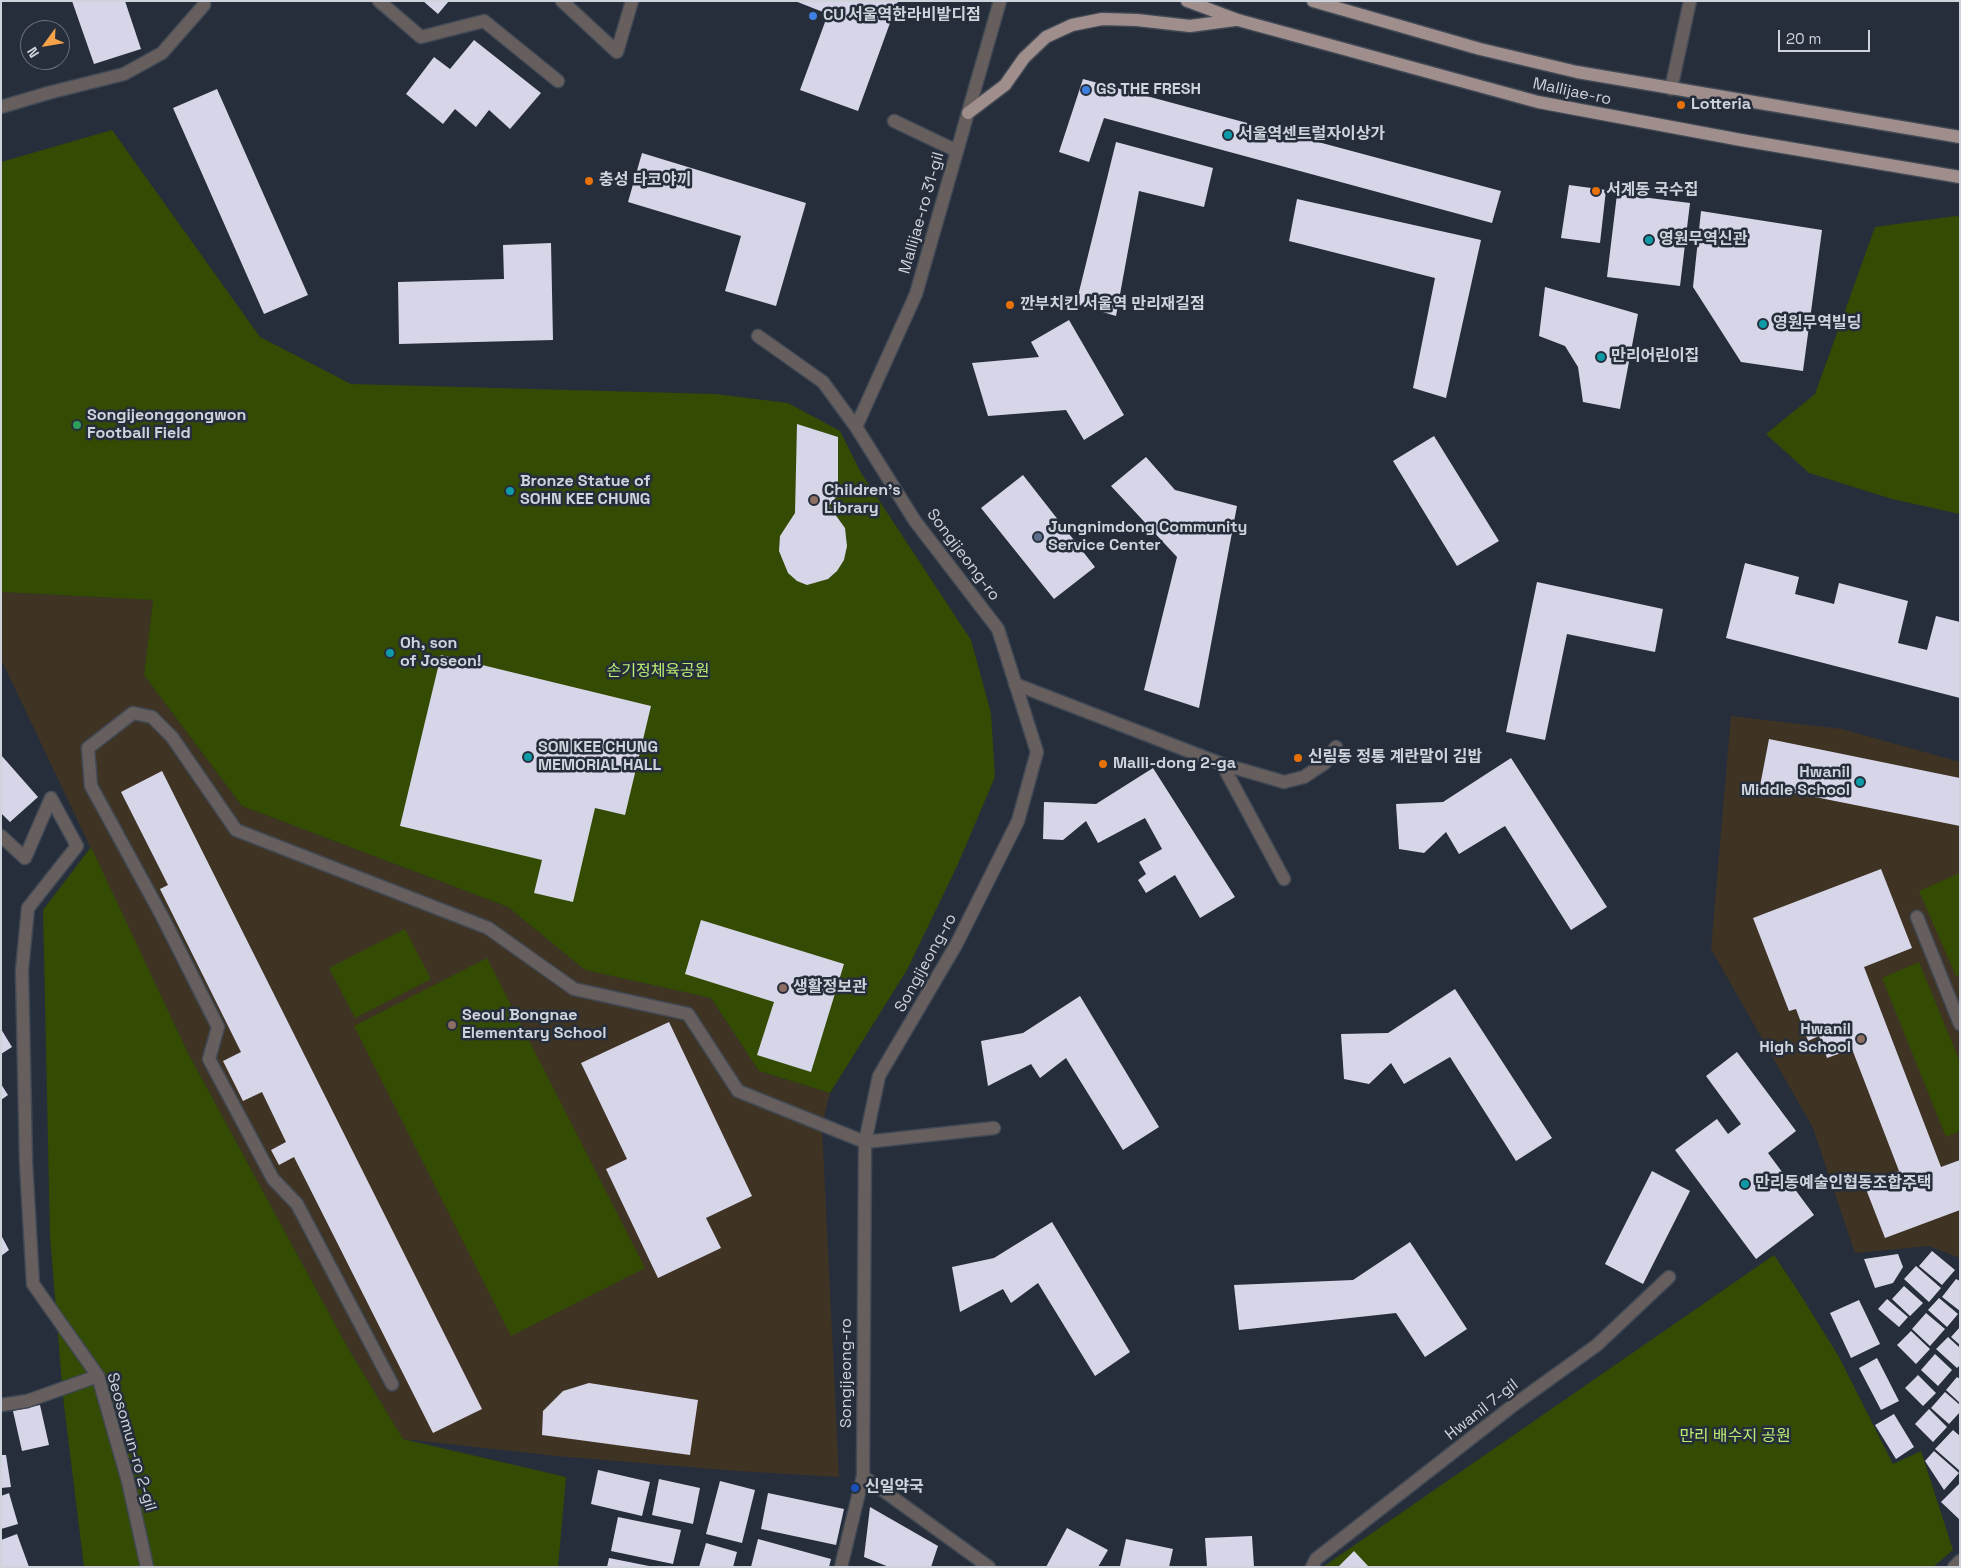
<!DOCTYPE html>
<html>
<head>
<meta charset="utf-8">
<style>
  body { margin:0 }
  #map { position:relative; width:1961px; height:1568px; overflow:hidden; background:#262e3b; font-family:"Space Grotesk",sans-serif }
  canvas { display:block }
  .frame { position:absolute; inset:0; border:2px solid #cfd4dc; pointer-events:none }
  .north { position:absolute; left:20px; top:20px; width:50px; height:50px; box-sizing:border-box; background:#262e3b; border:1px solid #6a707b; border-radius:50%; rotate:238deg; font-size:14px; font-weight:700; line-height:20px; text-align:center; color:#cfd4dc }
  .north::after { content:''; display:block; margin:auto; width:18px; height:22px; background:#f6a248; clip-path:polygon(50% 0,100% 100%,50% 72%,0 100%) }
  .scale { position:absolute; left:1778px; top:30px; width:92px; height:22px; box-sizing:border-box; border:2px solid #cfd4dc; border-top:0; padding-left:6px; font-size:15px; line-height:18px; white-space:nowrap; color:#cfd4dc; -webkit-text-stroke:4px #262e3b; paint-order:stroke }
</style>
</head>
<body>
<div id="map">
<canvas width="1961" height="1568"></canvas>
<div class="frame"></div>
<div class="north">N</div>
<div class="scale">20 m</div>
</div>
<script>
const c = document.querySelector('canvas').getContext('2d');
c.lineJoin = 'round';
function paint(path, color) { c.fillStyle = color; c.fill(path, 'evenodd'); }
const shape = rows => new Path2D(rows.map(r => 'M' + r).join(''));
function trace(path, color, width, dash) { c.strokeStyle = color; c.lineWidth = width; c.lineCap = dash ? 'butt' : 'round'; c.setLineDash(dash || []); c.stroke(path); }
function label(font, color, halo, rows, align = 'center') {
  c.font = font + ' "Space Grotesk","Noto Sans KR",sans-serif'; c.lineWidth = 5; c.setLineDash([]); c.textBaseline = 'middle'; c.strokeStyle = halo; c.fillStyle = color; for (const [text, x, y, turn = 0] of rows) {
    c.save(); c.translate(x, y); c.rotate((+turn || 0) * Math.PI / 180); c.textAlign = isNaN(turn) ? turn : align; if (halo) c.strokeText(text, 0, 0); c.fillText(text, 0, 0); c.restore();
  }
}
paint(shape([
  [1,592,153,600,144,675,242,806,508,907,585,970,711,998,759,1071,830,1093,822,1126,839,1477,737,1471,557,1456,403,1439,348,1348,188,1053,1,659],
  [1731,716,1842,729,1960,762,1960,1258,1929,1246,1855,1253,1813,1128,1711,949]
]), '#3f3324');
paint(shape([
  [112,130,260,337,351,384,715,394,788,403,840,431,861,473,971,640,991,713,995,777,958,864,907,970,830,1093,759,1071,711,998,585,970,508,907,242,806,144,675,153,600,1,592,1,162],
  [1956,216,1960,217,1960,514,1892,499,1809,473,1766,434,1815,394,1875,227],
  [91,847,188,1053,348,1348,403,1439,566,1477,558,1567,84,1567,63,1397,50,1236,43,910],
  [1960,873,1960,975,1956,976,1919,891],
  [405,929,431,979,355,1018,329,968],
  [487,958,645,1268,511,1336,354,1026],
  [1919,962,1960,1062,1960,1131,1946,1137,1882,978],
  [1774,1255,1800,1294,1839,1357,1893,1464,1921,1451,1953,1550,1933,1567,1323,1567]
]), '#334b03');
paint(shape([
  [72,1,125,1,141,49,94,64],
  [423,1,449,1,438,14],
  [795,1,898,1,858,111,800,90,828,14],
  [474,40,541,93,510,129,489,110,476,127,455,109,443,124,406,94,434,57,450,69],
  [1083,79,1501,191,1492,223,1104,118,1089,162,1059,152],
  [217,89,308,295,264,314,173,108],
  [1116,142,1213,168,1204,207,1139,191,1116,316,1076,304],
  [642,153,806,203,776,306,725,291,741,236,628,202],
  [1569,185,1606,190,1600,243,1561,238],
  [1617,194,1690,203,1680,286,1607,277],
  [1297,199,1481,240,1446,398,1413,388,1435,278,1289,241],
  [1701,211,1822,230,1803,371,1741,362,1693,287],
  [551,243,553,340,399,344,398,282,504,279,503,245],
  [1545,287,1638,314,1620,409,1583,402,1578,367,1565,346,1539,336],
  [1069,320,1124,415,1084,440,1066,410,988,416,972,363,1039,357,1031,342],
  [797,424,838,437,838,495,829,506,845,528,847,546,844,560,837,571,828,579,807,585,797,581,788,573,779,551,780,536,795,513],
  [1434,436,1499,541,1457,566,1393,461],
  [1146,457,1175,490,1237,506,1199,708,1144,690,1177,557,1111,486],
  [1023,475,1095,567,1054,599,981,508],
  [1745,563,1799,577,1795,594,1834,604,1839,583,1908,601,1898,643,1927,650,1936,616,1960,622,1960,698,1726,638],
  [1537,582,1663,609,1655,652,1567,634,1545,740,1506,732],
  [441,655,651,706,625,815,595,808,573,902,534,893,542,860,400,826],
  [1769,739,1960,778,1960,826,1760,786],
  [1,755,38,797,10,822,1,813],
  [1511,758,1607,907,1571,930,1505,826,1459,854,1446,832,1424,853,1399,849,1396,804,1443,802],
  [1153,768,1235,897,1200,918,1175,875,1146,893,1138,880,1146,874,1139,862,1162,849,1145,818,1098,843,1086,821,1063,840,1043,839,1044,802,1096,804],
  [162,771,482,1409,433,1433,294,1157,279,1165,271,1150,286,1142,262,1092,243,1101,223,1061,241,1052,160,889,168,885,121,792],
  [1881,869,1912,948,1864,967,1941,1167,1960,1160,1960,1210,1885,1238,1864,1184,1899,1171,1852,1049,1827,1058,1819,1036,1808,1041,1796,1009,1789,1011,1753,918],
  [701,920,844,964,811,1072,757,1055,774,1002,685,974],
  [1455,989,1552,1138,1516,1161,1450,1057,1404,1084,1391,1063,1369,1084,1344,1079,1341,1034,1388,1033],
  [1080,996,1159,1127,1123,1150,1066,1058,1040,1078,1031,1064,988,1086,981,1041,1023,1033],
  [669,1022,752,1196,706,1218,721,1248,658,1278,606,1169,627,1159,581,1063],
  [1,1029,12,1047,1,1054],
  [1737,1052,1796,1131,1768,1153,1814,1215,1756,1259,1675,1150,1717,1119,1728,1134,1741,1124,1706,1076],
  [1,1084,8,1095,1,1100],
  [1652,1171,1690,1191,1643,1284,1605,1264],
  [1052,1222,1130,1352,1095,1376,1038,1283,1011,1303,1003,1289,960,1312,952,1267,994,1258],
  [1,1235,9,1250,1,1256],
  [1410,1242,1467,1329,1425,1357,1396,1313,1239,1330,1234,1285,1353,1280],
  [1932,1251,1955,1270,1942,1285,1919,1266],
  [1898,1254,1903,1267,1893,1283,1875,1288,1864,1259],
  [1916,1266,1941,1288,1929,1302,1904,1279],
  [1956,1279,1960,1281,1960,1311,1942,1297],
  [1904,1286,1923,1303,1910,1316,1892,1299],
  [1939,1298,1958,1314,1947,1327,1928,1310],
  [1887,1299,1908,1317,1899,1327,1878,1309],
  [1859,1300,1880,1344,1851,1358,1830,1313],
  [1926,1313,1945,1329,1930,1346,1912,1329],
  [1960,1327,1960,1345,1951,1337],
  [1911,1331,1930,1349,1916,1364,1897,1345],
  [1948,1337,1960,1348,1960,1365,1957,1368,1936,1349],
  [1935,1354,1952,1370,1938,1386,1921,1370],
  [1877,1358,1899,1401,1881,1410,1859,1368],
  [1918,1375,1936,1393,1923,1406,1905,1388],
  [1957,1377,1960,1379,1960,1403,1946,1390],
  [589,1383,698,1400,690,1455,542,1435,543,1411,563,1391],
  [1945,1392,1960,1405,1960,1412,1949,1424,1931,1408],
  [40,1405,49,1445,22,1451,13,1411],
  [1929,1409,1947,1427,1933,1442,1915,1424],
  [1894,1414,1914,1447,1896,1459,1875,1425],
  [1953,1430,1960,1436,1960,1471,1935,1449],
  [1934,1451,1959,1473,1944,1490,1925,1461],
  [1,1455,6,1455,11,1487,1,1488],
  [598,1470,650,1482,642,1516,591,1504],
  [659,1479,700,1488,693,1524,652,1515],
  [720,1481,755,1490,742,1543,706,1534],
  [1960,1483,1960,1520,1941,1502],
  [9,1493,18,1524,1,1529,1,1496],
  [768,1493,844,1509,836,1545,761,1529],
  [870,1507,938,1546,931,1567,889,1567,864,1557],
  [618,1517,681,1530,673,1564,611,1551],
  [1067,1528,1108,1550,1098,1567,1046,1567],
  [17,1534,29,1567,1,1567,1,1540],
  [1252,1536,1254,1567,1207,1567,1205,1538],
  [758,1539,831,1559,829,1567,751,1567],
  [1126,1539,1173,1549,1169,1567,1120,1566],
  [706,1543,737,1552,733,1567,699,1567],
  [1354,1551,1369,1567,1338,1567],
  [609,1558,649,1566,649,1567,607,1567]
]), '#d7d6e9');
const minor = shape([
  [379,1,421,37,484,21,558,81],
  [562,1,617,52,632,1],
  [1671,89,1690,1],
  [1,107,48,93,124,74,162,53,204,5,204,1],
  [894,121,957,151],
  [758,336,823,382,856,427,915,521,998,629,1037,752,1018,821,956,945,879,1076,865,1142,863,1476,841,1567],
  [856,427,916,294,1000,1],
  [1015,684,1222,764,1284,879],
  [1222,764,1284,782,1304,777,1325,763,1336,747],
  [1,836,25,858,51,798,77,846,28,908,22,970,26,1163,33,1284,98,1376,128,1481,147,1567],
  [1917,917,1960,1024],
  [392,1384,297,1204,273,1179,209,1059,218,1027,163,918,91,786,88,748,133,713,152,717,172,737,236,830,488,928,574,989,688,1014,738,1091,865,1142,994,1128],
  [1,1405,27,1401,98,1376],
  [863,1476,989,1567],
  [1312,1567,1316,1559,1511,1407,1597,1345,1669,1277],
  [1954,1567,1960,1561]
]);
const major = shape([
  [1187,1,1238,20,1538,102,1741,140,1960,177],
  [1313,1,1480,49,1577,72,1960,137],
  [968,113,1005,85,1024,58,1046,37,1072,25,1102,19,1137,20,1190,26,1235,20]
]);
trace(minor, '#414955', 15);
trace(major, '#414955', 15);
trace(minor, '#675f5e', 12);
trace(major, '#a08e8d', 12);
for (const [x, y, r, color] of [
  [813,16,5,"#3f7fe0"],
  [1086,90,5,"#3f7fe0"],
  [1681,105,5,"#e8710a"],
  [1228,135,5,"#0f9aa8"],
  [589,181,5,"#e8710a"],
  [1596,191,5,"#e8710a"],
  [1649,240,5,"#0f9aa8"],
  [1010,305,5,"#e8710a"],
  [1763,324,5,"#0f9aa8"],
  [1601,357,5,"#0f9aa8"],
  [77,425,5,"#2e9e5b"],
  [510,491,5,"#0f9aa8"],
  [814,500,5,"#8d6e63"],
  [1038,537,5,"#5c6f8a"],
  [390,653,5,"#0f9aa8"],
  [528,757,5,"#0f9aa8"],
  [1298,758,5,"#e8710a"],
  [1103,764,5,"#e8710a"],
  [1860,782,5,"#0f9aa8"],
  [783,988,5,"#8d6e63"],
  [452,1025,5,"#8d6e63"],
  [1861,1039,5,"#8d6e63"],
  [1745,1184,5,"#0f9aa8"],
  [855,1488,5,"#1a4fb4"]
]) { const dot = new Path2D(); dot.arc(x, y, r, 0, 2 * Math.PI); c.fillStyle = color; c.fill(dot); trace(dot, '#262e3b', 2); }
label('bold 16px', '#cfd4dc', '#262e3b', [
  ["CU 서울역한라비발디점",823,16],
  ["GS THE FRESH",1096,90],
  ["Lotteria",1691,105],
  ["서울역센트럴자이상가",1238,135],
  ["충성 타코야끼",599,181],
  ["서계동 국수집",1606,191],
  ["영원무역신관",1659,240],
  ["깐부치킨 서울역 만리재길점",1020,305],
  ["영원무역빌딩",1773,324],
  ["만리어린이집",1611,357],
  ["Songijeonggongwon",87,416],
  ["Football Field",87,434],
  ["Bronze Statue of",520,482],
  ["SOHN KEE CHUNG",520,500],
  ["Children's",824,491],
  ["Library",824,509],
  ["Jungnimdong Community",1048,528],
  ["Service Center",1048,546],
  ["Oh, son",400,644],
  ["of Joseon!",400,662],
  ["SON KEE CHUNG",538,748],
  ["MEMORIAL HALL",538,766],
  ["신림동 정통 계란말이 김밥",1308,758],
  ["Malli-dong 2-ga",1113,764],
  ["Hwanil",1850,773,"right"],
  ["Middle School",1850,791,"right"],
  ["생활정보관",793,988],
  ["Seoul Bongnae",462,1016],
  ["Elementary School",462,1034],
  ["Hwanil",1851,1030,"right"],
  ["High School",1851,1048,"right"],
  ["만리동예술인협동조합주택",1755,1184],
  ["신일약국",865,1488]
], 'left');
label('16px', '#cfd4dc', '#262e3b', [
  ["Mallijae-ro",1572,92,12],
  ["Mallijae-ro 31-gil",922,213,-74],
  ["Songijeong-ro",963,555,53],
  ["Songijeong-ro",926,963,-61],
  ["Songijeong-ro",847,1373,-90],
  ["Hwanil 7-gil",1482,1410,-38],
  ["Seosomun-ro 2-gil",131,1442,74]
]);
label('16px', '#baec72', '#262e3b', [
  ["손기정체육공원",658,672],
  ["만리 배수지 공원",1735,1437]
]);
</script>
</body>
</html>
